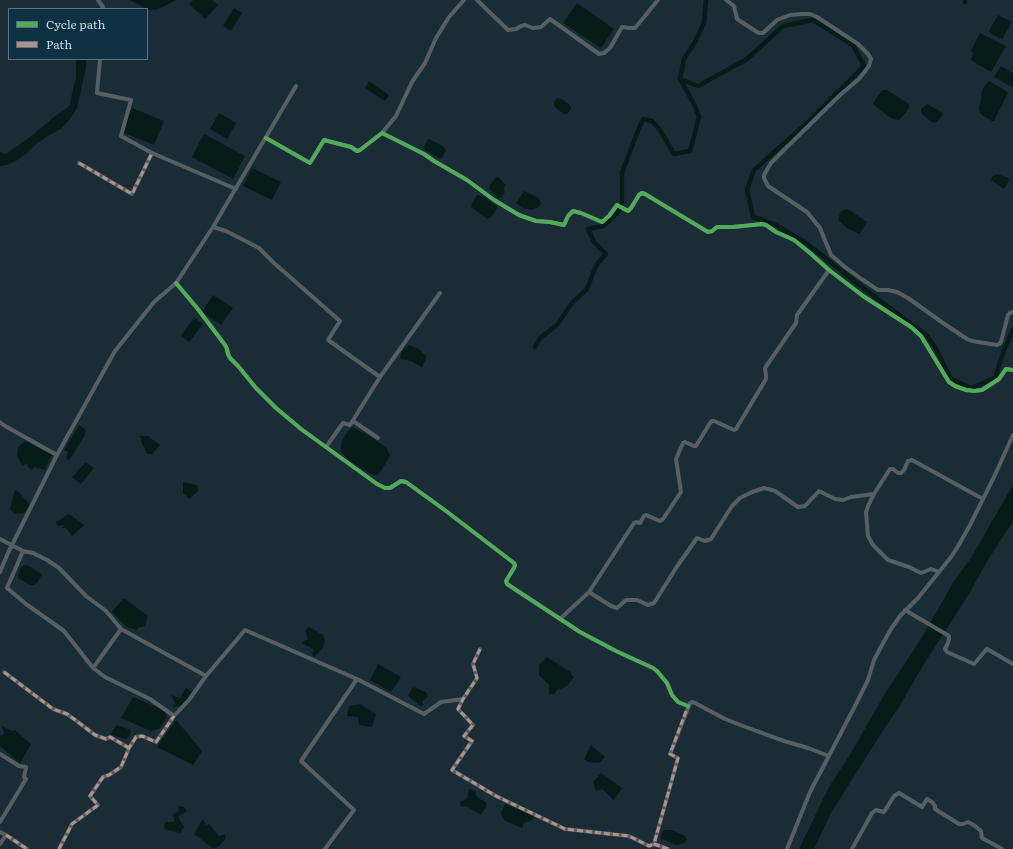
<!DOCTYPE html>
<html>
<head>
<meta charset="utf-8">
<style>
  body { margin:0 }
  #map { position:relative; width:1013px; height:849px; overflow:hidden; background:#1a2c36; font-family:Literata,serif }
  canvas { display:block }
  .legend { position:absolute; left:8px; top:8px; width:140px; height:52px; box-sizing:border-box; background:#0e3042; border:1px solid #587483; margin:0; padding:5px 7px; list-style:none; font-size:12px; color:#c7d9e4 }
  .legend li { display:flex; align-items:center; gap:8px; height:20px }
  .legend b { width:20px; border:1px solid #587483 }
</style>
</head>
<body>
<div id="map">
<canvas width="1013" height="849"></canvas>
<ul class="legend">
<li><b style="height:5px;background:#51ab58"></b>Cycle path</li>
<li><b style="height:5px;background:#af9288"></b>Path</li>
</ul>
</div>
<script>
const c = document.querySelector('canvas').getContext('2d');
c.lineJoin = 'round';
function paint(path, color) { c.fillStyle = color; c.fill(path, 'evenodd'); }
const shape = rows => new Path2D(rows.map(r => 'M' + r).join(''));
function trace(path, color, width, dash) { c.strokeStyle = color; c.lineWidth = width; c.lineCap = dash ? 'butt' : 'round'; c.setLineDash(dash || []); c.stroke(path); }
paint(shape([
  [130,0,176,0,163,7,155,10,149,10],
  [193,0,212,0,218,5,205,19,189,4],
  [577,3,614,29,601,48,563,23],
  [234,8,242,13,231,31,223,26],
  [998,15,1010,21,1011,23,1003,38,1002,39,991,34,989,31],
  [980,33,1006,46,991,72,971,60,973,53,971,51],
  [76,59,86,59,86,68,77,108,70,119,62,128,46,137,36,144,27,153,16,161,7,165,0,166,0,152,6,154,30,137,54,117,67,108,70,105,72,93,76,78],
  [1001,66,1013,73,1013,86,1012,87,994,77],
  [369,81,389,95,385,101,365,88],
  [989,81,1006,91,1008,93,994,121,992,121,982,115,981,114,979,110,982,91,985,85],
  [884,90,887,90,909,104,909,107,907,111,899,120,893,119,888,116,873,104,877,97,881,92],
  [557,98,562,99,571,106,571,109,567,114,564,114,556,108,554,105,554,102,556,99],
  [927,104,943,113,943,114,937,122,934,123,932,122,923,115,921,112,921,110,922,108],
  [132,108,164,121,154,145,122,132],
  [219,113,236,123,227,139,210,129],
  [204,134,245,156,233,179,192,157],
  [428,139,429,139,444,147,446,151,442,158,439,158,425,150,424,147],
  [252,168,281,182,272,200,243,186],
  [997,174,1008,178,1009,180,1006,186,1004,189,991,180,992,177],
  [497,177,499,178,505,184,504,190,505,192,501,198,498,198,489,189,490,185,494,180],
  [524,191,539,198,541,203,539,207,531,210,528,209,525,209,516,203],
  [477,195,479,195,484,197,493,204,497,206,497,207,495,212,490,218,487,219,471,207,473,201],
  [846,209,851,211,855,214,867,222,865,226,859,234,847,228,838,220,840,213],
  [213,295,233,308,221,325,202,312],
  [194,317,203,324,189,342,181,336],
  [409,345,419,349,426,356,426,358,422,367,411,361,401,359,400,356,402,352,405,348],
  [79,425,85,429,86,432,84,433,85,435,72,456,69,460,66,458,68,452,64,450],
  [352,427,371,437,387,448,390,456,381,471,377,475,373,475,361,468,350,461,341,452,341,445,342,440,348,431],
  [141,436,148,436,160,445,152,454,147,454,141,441,142,440,140,437],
  [25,441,52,455,45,470,34,467,32,470,28,467,27,463,22,466,17,455,18,447],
  [86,462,94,468,81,484,72,477],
  [183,482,197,485,198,491,189,499,183,493],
  [1013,485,1013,521,986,563,969,594,922,667,899,707,884,729,839,800,831,813,814,849,799,849,829,787,851,753,883,697,924,634,954,581,971,558],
  [15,490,18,491,30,505,24,513,15,514,10,509],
  [69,514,84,525,72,536,66,528,62,528,64,525,57,526,56,522],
  [27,565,42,574,38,582,34,585,30,585,18,578,19,571,22,566],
  [124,598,148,616,145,626,138,628,137,630,126,627,112,612],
  [309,627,323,635,325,639,323,648,314,657,312,655,314,649,301,643,308,639,305,630],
  [547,657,572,673,571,674,574,677,566,687,557,690,554,694,549,694,549,685,539,675,539,665],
  [378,664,401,677,391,692,370,680],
  [413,687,426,692,428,697,422,701,424,705,421,706,408,696],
  [186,688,192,692,182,705,172,708,175,703,171,695,180,698],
  [133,697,164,710,167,716,160,728,151,731,121,718],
  [360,704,376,714,372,727,359,725,358,717,347,716,349,706],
  [176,720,202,751,193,765,157,747],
  [117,725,131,730,129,737,125,739,110,734],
  [2,726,12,731,15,730,31,744,20,763,0,746,0,736,4,734],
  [591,745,605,757,599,763,589,762,584,759],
  [601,773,622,788,614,800,602,789,596,791,593,782],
  [469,789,476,791,476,796,487,803,485,809,481,815,466,806,461,807,460,802,467,799],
  [505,804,533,816,533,820,524,823,522,828,504,820,501,813],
  [178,806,184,807,187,811,178,817,184,827,180,833,164,829,165,822,173,822,175,819,172,815,179,811],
  [203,819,206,825,209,824,219,836,225,834,226,838,220,845,214,849,194,834],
  [663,830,672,830,685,836,687,840,684,843,676,845,661,838]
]), '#061c18');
trace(shape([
  [965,0,965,2],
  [680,79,698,86,747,59,783,26,813,20,853,45,864,66,807,123,754,170,747,190,753,217,776,225,806,243,862,287,927,336,935,347,951,379,971,388,995,378,1004,350,1013,330],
  [535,347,540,338,557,325,572,303,587,289,593,273,598,263,606,254,594,242,588,229,604,226,618,212,622,203,622,173,633,143,643,119,652,121,660,130,674,154,690,151,699,117,694,104,680,79,684,59,695,42,704,23,706,0]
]), '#061c18', 4.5);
trace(shape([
  [98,0,103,7,102,9],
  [477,0,508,30,516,29,521,26,525,25,533,28,541,27,550,19,599,54,604,53,610,48,622,27,629,28,635,28,658,0],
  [726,0,734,6,737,19,757,32,759,33,763,33,777,20,790,15,801,14,810,14,817,17,858,44,868,54,871,59,869,66,859,79,840,95,787,147,771,163,764,175,764,178,768,186,807,212,820,228,831,255,845,267,863,280,878,290,888,290,897,292,908,298,943,323,967,339,972,341,997,345,999,344,1001,342,1008,315,1010,313,1013,312],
  [100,59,97,93,131,100,121,136,152,153,236,189],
  [382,133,396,116,412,82,425,63,436,38,449,17,464,0],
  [266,138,310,163,324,140,351,147,357,151,360,150,382,133,424,154,434,161,467,180,494,200,519,215,536,221,550,222,564,225,568,216,573,211,581,213,602,222,609,216,617,205,628,211,631,208,639,195,642,193,645,194,708,232,712,231,717,227,733,227,762,224,766,225,776,232,794,240,810,253,829,270,863,296,911,327,921,336,949,382,955,386,966,390,974,391,982,390,999,379,1006,369,1013,370],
  [79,163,132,194,152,153],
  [213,227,226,231,259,248,274,263,340,321,328,340,380,377,440,293],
  [176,283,197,308,225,345,227,349,228,354,230,358,238,366,256,388,276,408,301,429,377,484,385,488,390,488,401,481,406,482,446,511,514,563,515,565,514,568,506,581,507,584,580,632,616,651,653,668,657,671,667,683,672,695,678,702,688,706],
  [353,421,378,438],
  [0,422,5,426,57,455],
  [326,447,343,423,350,425,380,377],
  [874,494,890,469,893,469,898,473,901,473,904,470,908,461,912,460,983,499],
  [0,539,23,551,33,553,47,560,59,568,86,596,106,611,121,629,206,676,245,630,357,679,424,714,441,702,463,699],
  [23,551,7,588,26,604,64,631,93,668],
  [0,572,8,553,57,455,115,351,154,302,176,283,213,227,296,86],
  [589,592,611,606,617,608,626,600,637,600,648,605,654,603,676,568,697,538,705,541,711,539,732,506,740,498,752,492,764,488,775,491,798,507,805,506,819,491,835,499,843,500,851,497,874,494,869,504,866,512,868,536,873,545,888,560,909,567,921,573,931,569,939,572],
  [905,610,949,636,949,639,948,643,945,649,947,652,974,664,985,651,987,649,989,650,1013,664],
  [560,619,589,592,634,523,636,522,640,523,644,516,646,515,660,521,663,519,681,492,676,459,683,443,685,442,694,446,696,446,710,423,712,421,714,421,734,430,736,429,766,379,766,376,765,368,796,323,797,315,829,270],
  [121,629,93,668,105,677,150,699,174,716,189,700,206,676],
  [480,649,473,664,477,678,463,699,458,709,473,725,464,736,472,741,452,770,496,796,565,829,629,836,649,846,654,844],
  [4,672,53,709,67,714,78,722,95,735,106,739,110,737,129,748],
  [0,754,19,766,26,767,24,777,26,779,0,822],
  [0,832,6,835,0,844],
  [6,835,27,849],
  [59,849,72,824,98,805,90,796,103,777,109,775,121,767,129,748,136,737,142,736,156,742,174,716],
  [325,849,354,810,301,761,357,679],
  [668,849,654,844,678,758,670,754,690,703,692,702,695,703,725,719,743,726,784,741,808,748,829,756],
  [787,849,810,792,855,706,868,680,874,660,882,645,891,629,900,616,918,598,951,557,957,548,970,525,994,477,1013,435],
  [852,849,872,813,876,810,884,812,894,796,899,793,922,807,927,799,932,802,935,806,935,809,959,824,963,824,968,822,975,826,981,831,982,838,1002,849]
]), '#585f63', 4);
trace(shape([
  [79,163,132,194,152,153],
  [480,649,473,664,477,678,463,699,458,709,473,725,464,736,472,741,452,770,496,796,565,829,629,836,649,846,654,844],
  [4,672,53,709,67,714,78,722,95,735,106,739,110,737,129,748],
  [6,835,27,849],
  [59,849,72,824,98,805,90,796,103,777,109,775,121,767,129,748,136,737,142,736,156,742,174,716],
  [668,849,654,844,678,758,670,754,688,706]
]), '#af9288', 3, [6, 3]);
trace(shape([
  [266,138,310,163,324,140,351,147,357,151,360,150,382,133,424,154,434,161,467,180,494,200,519,215,536,221,550,222,564,225,568,216,573,211,581,213,602,222,609,216,617,205,628,211,631,208,639,195,642,193,645,194,708,232,712,231,717,227,733,227,762,224,766,225,776,232,794,240,810,253,829,270,863,296,911,327,921,336,949,382,955,386,966,390,974,391,982,390,999,379,1006,369,1013,370],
  [176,283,197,308,225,345,227,349,228,354,230,358,238,366,256,388,276,408,301,429,377,484,385,488,390,488,401,481,406,482,446,511,514,563,515,565,514,568,506,581,507,584,580,632,616,651,653,668,657,671,667,683,672,695,678,702,688,706]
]), '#51ab58', 4);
</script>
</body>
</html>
